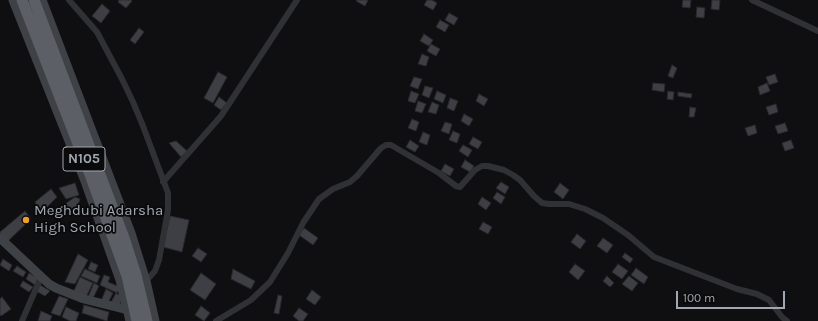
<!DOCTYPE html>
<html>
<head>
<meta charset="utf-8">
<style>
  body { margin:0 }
  #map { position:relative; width:818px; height:321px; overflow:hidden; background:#0f0f11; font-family:Karla,sans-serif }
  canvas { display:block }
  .scale { position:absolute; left:676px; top:291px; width:109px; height:18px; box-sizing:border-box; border:2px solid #a0a7b1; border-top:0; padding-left:5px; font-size:12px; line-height:14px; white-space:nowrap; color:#a0a7b1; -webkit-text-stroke:3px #0a0a0b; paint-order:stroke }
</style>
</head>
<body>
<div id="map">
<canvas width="818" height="321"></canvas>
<div class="scale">100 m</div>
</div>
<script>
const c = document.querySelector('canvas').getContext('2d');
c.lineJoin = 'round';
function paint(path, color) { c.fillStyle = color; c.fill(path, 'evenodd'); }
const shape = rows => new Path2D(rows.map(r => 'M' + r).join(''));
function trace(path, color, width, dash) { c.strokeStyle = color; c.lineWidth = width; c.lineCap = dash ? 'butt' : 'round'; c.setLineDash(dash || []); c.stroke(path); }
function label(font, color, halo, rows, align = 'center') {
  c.font = font + ' Karla,sans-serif'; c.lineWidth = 3.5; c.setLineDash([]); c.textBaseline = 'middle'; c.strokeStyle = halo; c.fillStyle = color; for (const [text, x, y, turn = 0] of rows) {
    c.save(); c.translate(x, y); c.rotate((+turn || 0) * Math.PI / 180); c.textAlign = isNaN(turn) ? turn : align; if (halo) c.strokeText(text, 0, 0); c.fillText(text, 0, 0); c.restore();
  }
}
const building = shape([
  [119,0,131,0,132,1,126,8,118,2,119,0],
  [357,0,368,0,365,6,356,1,357,0],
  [427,0,432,0,437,3,433,10,424,5,427,0],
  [683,0,691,0,690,8,682,7,683,0],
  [712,0,720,0,719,10,711,9,712,0],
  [102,4,110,11,101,23,92,16,102,4],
  [697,7,705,8,704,18,696,17,697,7],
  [449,13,458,18,454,25,445,20,449,13],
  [440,20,449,25,445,32,436,27,440,20],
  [139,28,144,32,135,44,130,40,139,28],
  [424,34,433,40,429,46,420,41,424,34],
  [431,44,440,49,436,56,427,51,431,44],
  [422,54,429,57,426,66,418,64,422,54],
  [672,65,677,68,673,78,668,76,672,65],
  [218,72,227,77,213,103,204,98,218,72],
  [775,74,778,82,769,85,766,77,775,74],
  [414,77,422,79,418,89,410,86,414,77],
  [653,83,665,84,664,92,652,90,653,83],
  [767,83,770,91,760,95,758,87,767,83],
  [425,86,433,88,429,98,422,95,425,86],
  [411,91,419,94,415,103,408,101,411,91],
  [437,91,446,95,443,103,434,99,437,91],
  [668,91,674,92,673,100,667,99,668,91],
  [678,92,692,94,691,98,678,96,678,92],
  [479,94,488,99,484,106,476,101,479,94],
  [219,97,227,103,221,110,214,105,219,97],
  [450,98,458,101,454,111,447,108,450,98],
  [418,101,426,104,422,113,415,111,418,101],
  [432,102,439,105,436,114,428,112,432,102],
  [776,104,778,112,769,115,766,107,776,104],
  [690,107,696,108,694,117,689,117,690,107],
  [464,114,473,119,469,126,461,121,464,114],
  [412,119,419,122,416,131,408,128,412,119],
  [445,122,452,124,449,134,441,131,445,122],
  [785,123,788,131,778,134,775,126,785,123],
  [755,125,757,133,748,136,745,128,755,125],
  [453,131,460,134,457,143,449,140,453,131],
  [423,132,430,135,427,145,419,142,423,132],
  [473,137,482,142,478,149,469,144,473,137],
  [410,140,419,146,415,152,406,147,410,140],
  [791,140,794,148,785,151,782,143,791,140],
  [176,141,187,151,181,157,169,143,176,141],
  [463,145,472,150,468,157,459,151,463,145],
  [465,160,474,166,470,172,461,167,465,160],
  [445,164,454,169,450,176,441,171,445,164],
  [501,182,509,187,505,194,496,188,501,182],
  [75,183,79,195,66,199,59,188,75,183],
  [560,183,569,190,563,199,554,192,560,183],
  [51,189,57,197,41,213,35,202,51,189],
  [497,192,505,197,501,204,493,198,497,192],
  [75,197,80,199,77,208,71,210,65,204,75,197],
  [482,197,491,203,486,210,478,204,482,197],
  [25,211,31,219,8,241,0,234,0,232,25,211],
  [170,216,189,220,182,252,163,247,170,216],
  [483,222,492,227,488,234,479,229,483,222],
  [304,228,318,238,313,245,299,235,304,228],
  [577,234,586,241,580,249,571,242,577,234],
  [603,238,613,245,607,253,597,246,603,238],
  [198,248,207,254,201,262,192,256,198,248],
  [625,253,633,259,630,263,622,257,625,253],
  [78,254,88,260,75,284,65,282,78,254],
  [3,259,12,265,9,271,0,265,3,259],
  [91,262,98,265,95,272,88,269,91,262],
  [575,264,585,271,578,280,569,272,575,264],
  [618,264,628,271,622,279,612,272,618,264],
  [17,266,26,272,23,277,13,271,17,266],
  [636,268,648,277,644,284,631,275,636,268],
  [85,269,100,276,97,283,81,276,85,269],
  [233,269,255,281,251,289,231,279,233,269],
  [29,273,39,279,35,285,26,279,29,273],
  [201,273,216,284,205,300,190,290,201,273],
  [104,275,110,277,108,282,120,287,117,293,100,285,104,275],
  [607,276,614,283,610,287,603,281,607,276],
  [629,276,638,283,632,291,622,284,629,276],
  [80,277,93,283,86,297,73,293,80,277],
  [23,281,33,287,29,292,20,286,23,281],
  [94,283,99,286,93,298,88,297,94,283],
  [40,285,50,291,45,296,36,291,40,285],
  [106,289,113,293,108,303,101,301,106,289],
  [312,290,321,297,315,305,306,299,312,290],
  [116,293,123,297,119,306,110,304,116,293],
  [278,295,282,296,279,314,274,313,278,295],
  [59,296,68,299,60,316,51,313,59,296],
  [2,297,11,309,1,316,0,315,0,299,2,297],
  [84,305,109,312,107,321,82,313,84,305],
  [201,306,210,313,204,321,195,315,201,306],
  [66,307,79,313,76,321,70,321,62,317,66,307],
  [299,308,308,314,303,321,299,321,293,316,299,308],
  [41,311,52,316,50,321,38,321,41,311]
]);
paint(building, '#3e3f44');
trace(building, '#29292d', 1);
trace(shape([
  [69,0,97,32,122,79,133,102,143,126,168,193,168,210,159,260,155,271,146,281],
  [752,0,818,31],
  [163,182,221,116,297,0],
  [22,321,41,277],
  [216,321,251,300,270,282,288,253,303,223,319,199,333,189,350,182,357,176,381,148,386,145,391,145,439,173,456,186,460,187,475,170,482,166,488,166,504,170,513,175,520,180,534,196,542,203,549,204,569,204,585,209,603,218,628,235,654,257,737,289,757,294,769,300,782,317,787,321]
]), '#303135', 6);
trace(shape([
  [13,0,85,181,120,280,130,321],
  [42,0,131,233,146,281,155,321],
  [0,238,49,284,56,288,84,299,128,310]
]), '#3e4145', 9);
trace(shape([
  [22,0,91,177,127,276,137,321],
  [34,0,124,238,136,275,147,321]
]), '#5c6066', 11);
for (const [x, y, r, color] of [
  [26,220,4,"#ee9f2a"]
]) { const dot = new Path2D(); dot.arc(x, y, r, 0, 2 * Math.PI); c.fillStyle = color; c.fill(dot); trace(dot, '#0a0a0b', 1.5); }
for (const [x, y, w] of [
  [84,159,42]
]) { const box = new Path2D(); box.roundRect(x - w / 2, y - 12, w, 24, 3); c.fillStyle = '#0a0a0b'; c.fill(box); trace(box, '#a0a7b1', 1); }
label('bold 14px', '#a0a7b1', null, [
  ["N105",84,159]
]);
label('15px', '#a0a7b1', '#0a0a0b', [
  ["Meghdubi Adarsha",34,211],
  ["High School",34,228]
], 'left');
</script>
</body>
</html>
